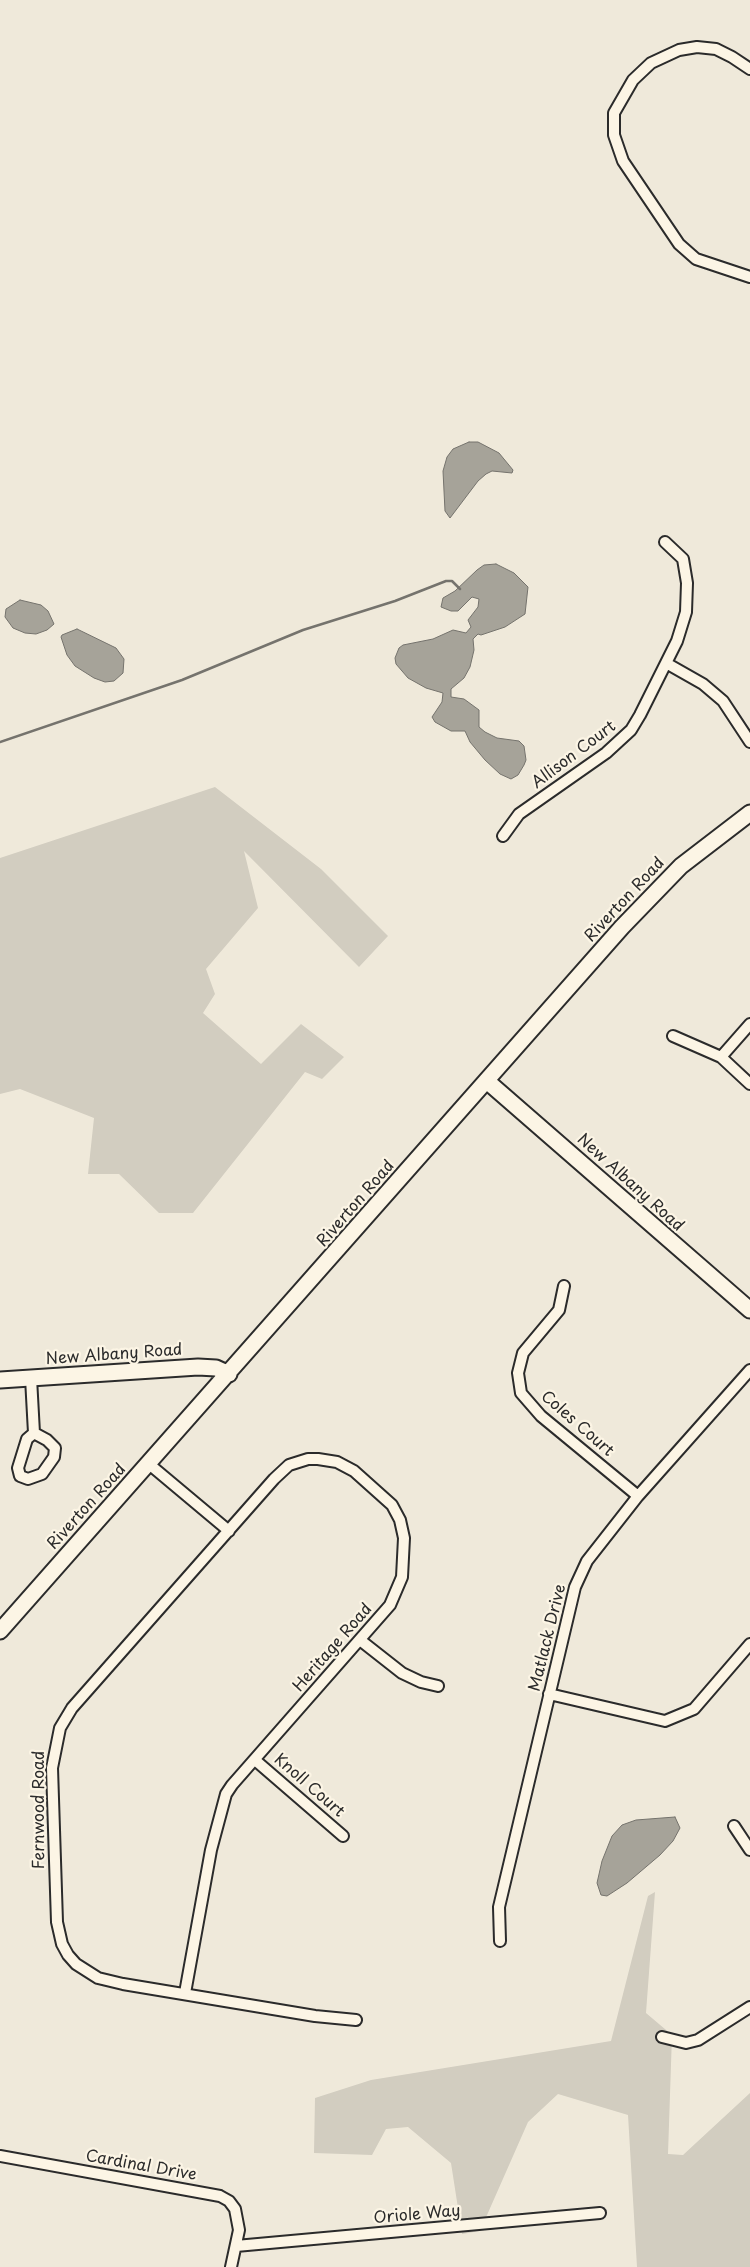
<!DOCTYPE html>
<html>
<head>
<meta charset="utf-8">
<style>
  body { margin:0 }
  canvas { display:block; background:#efe9da }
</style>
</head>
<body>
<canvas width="750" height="2267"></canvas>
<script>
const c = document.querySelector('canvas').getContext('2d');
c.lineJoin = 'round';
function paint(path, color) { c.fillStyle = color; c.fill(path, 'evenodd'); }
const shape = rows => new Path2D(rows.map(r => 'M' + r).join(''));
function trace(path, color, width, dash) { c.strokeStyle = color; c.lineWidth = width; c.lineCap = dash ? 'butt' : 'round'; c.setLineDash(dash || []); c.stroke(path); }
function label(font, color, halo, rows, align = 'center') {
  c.font = font + ' "Playpen Sans",sans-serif'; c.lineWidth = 4.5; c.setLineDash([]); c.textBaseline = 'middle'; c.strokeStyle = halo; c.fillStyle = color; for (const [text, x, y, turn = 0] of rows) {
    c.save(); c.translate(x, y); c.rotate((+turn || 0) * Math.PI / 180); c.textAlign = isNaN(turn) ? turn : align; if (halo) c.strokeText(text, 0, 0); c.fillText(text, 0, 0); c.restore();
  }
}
paint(shape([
  [215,787,321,869,388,936,359,967,244,851,258,908,206,969,215,994,203,1013,261,1064,301,1024,344,1057,322,1079,305,1072,193,1213,159,1213,119,1174,88,1174,94,1118,20,1089,0,1094,0,858],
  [655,1892,646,2013,672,2035,668,2154,683,2155,750,2093,750,2267,637,2267,628,2115,558,2094,528,2122,480,2231,462,2234,451,2163,408,2127,386,2129,372,2155,314,2153,315,2098,371,2080,611,2041,648,1896]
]), '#d2cdc0');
const water = shape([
  [469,442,478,442,499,453,513,470,512,473,492,471,486,474,478,481,450,518,445,511,443,471,447,457,453,449,469,442],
  [496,564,514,573,528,587,525,614,505,627,481,635,478,634,473,639,474,650,470,667,464,678,451,689,451,697,464,699,479,710,479,727,485,732,497,738,519,741,524,746,526,760,524,765,518,775,511,779,500,774,485,760,470,742,465,731,451,731,435,722,432,717,442,702,443,693,426,688,408,678,396,664,395,658,399,648,403,645,433,639,453,630,466,633,471,627,468,620,478,607,479,599,472,597,458,611,451,611,441,607,443,598,455,591,477,570,484,565,496,564],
  [20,600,41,605,48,611,54,624,47,630,36,634,25,633,13,628,5,617,6,609,20,600],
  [77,629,116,648,124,659,123,673,114,681,105,682,94,678,75,666,67,655,61,637,62,635,77,629],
  [675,1817,680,1828,673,1841,660,1855,627,1883,607,1896,601,1895,597,1883,602,1861,612,1836,622,1825,636,1820,675,1817]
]);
paint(water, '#a6a399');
trace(water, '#75736d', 1);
trace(shape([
  [0,742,182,680,303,630,395,601,446,581,452,581,460,589]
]), '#75736d', 2.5);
const street = shape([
  [750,69,732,57,716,49,697,47,679,50,651,63,633,80,614,113,614,135,623,161,679,244,696,259,750,277],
  [666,663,703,684,723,701,750,742],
  [503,836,519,814,606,753,631,730,640,715,677,641,686,612,687,583,683,559,665,542],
  [673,1036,721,1057,750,1084],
  [721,1057,750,1024],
  [564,1286,559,1310,523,1353,518,1373,521,1393,541,1416,638,1496],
  [31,1378,34,1433,47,1440,55,1448,54,1457,42,1474,28,1479,20,1476,18,1468,27,1439,34,1433],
  [149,1464,229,1531],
  [360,1640,402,1673,421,1682,438,1686],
  [549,1694,665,1721,694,1709,750,1644],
  [255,1760,343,1836],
  [734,1826,750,1850],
  [500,1941,499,1907,575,1587,587,1561,638,1496,750,1370],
  [185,1993,211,1850,226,1794,232,1785,390,1605,402,1577,404,1538,400,1520,392,1505,354,1471,337,1462,318,1459,308,1459,289,1465,274,1479,72,1708,60,1728,52,1768,57,1922,62,1944,68,1955,76,1964,98,1978,123,1984,315,2016,356,2020],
  [662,2037,686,2043,698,2040,750,2007],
  [0,2156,220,2196,229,2201,235,2209,239,2230,231,2267],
  [236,2246,600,2213]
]);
const secondary = shape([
  [488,1082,750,1310],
  [0,1380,198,1367,216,1368,229,1374],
  [0,1631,622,927,681,866,750,813]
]);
trace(street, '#2b2b2b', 14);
trace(secondary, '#2b2b2b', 19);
trace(street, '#fcf5e5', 10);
trace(secondary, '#fcf5e5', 15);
label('16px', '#2b2b2b', '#fcf5e5', [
  ["Allison Court",574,755,-37],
  ["Riverton Road",625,900,-47],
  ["New Albany Road",630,1183,42],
  ["Riverton Road",356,1204,-49],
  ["New Albany Road",114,1355,-4],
  ["Coles Court",577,1424,41],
  ["Riverton Road",87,1507,-48],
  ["Matlack Drive",548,1638,-76],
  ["Heritage Road",333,1648,-49],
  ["Knoll Court",309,1786,41],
  ["Fernwood Road",40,1810,-90],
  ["Cardinal Drive",141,2166,10],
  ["Oriole Way",417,2215,-5]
]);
</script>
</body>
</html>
